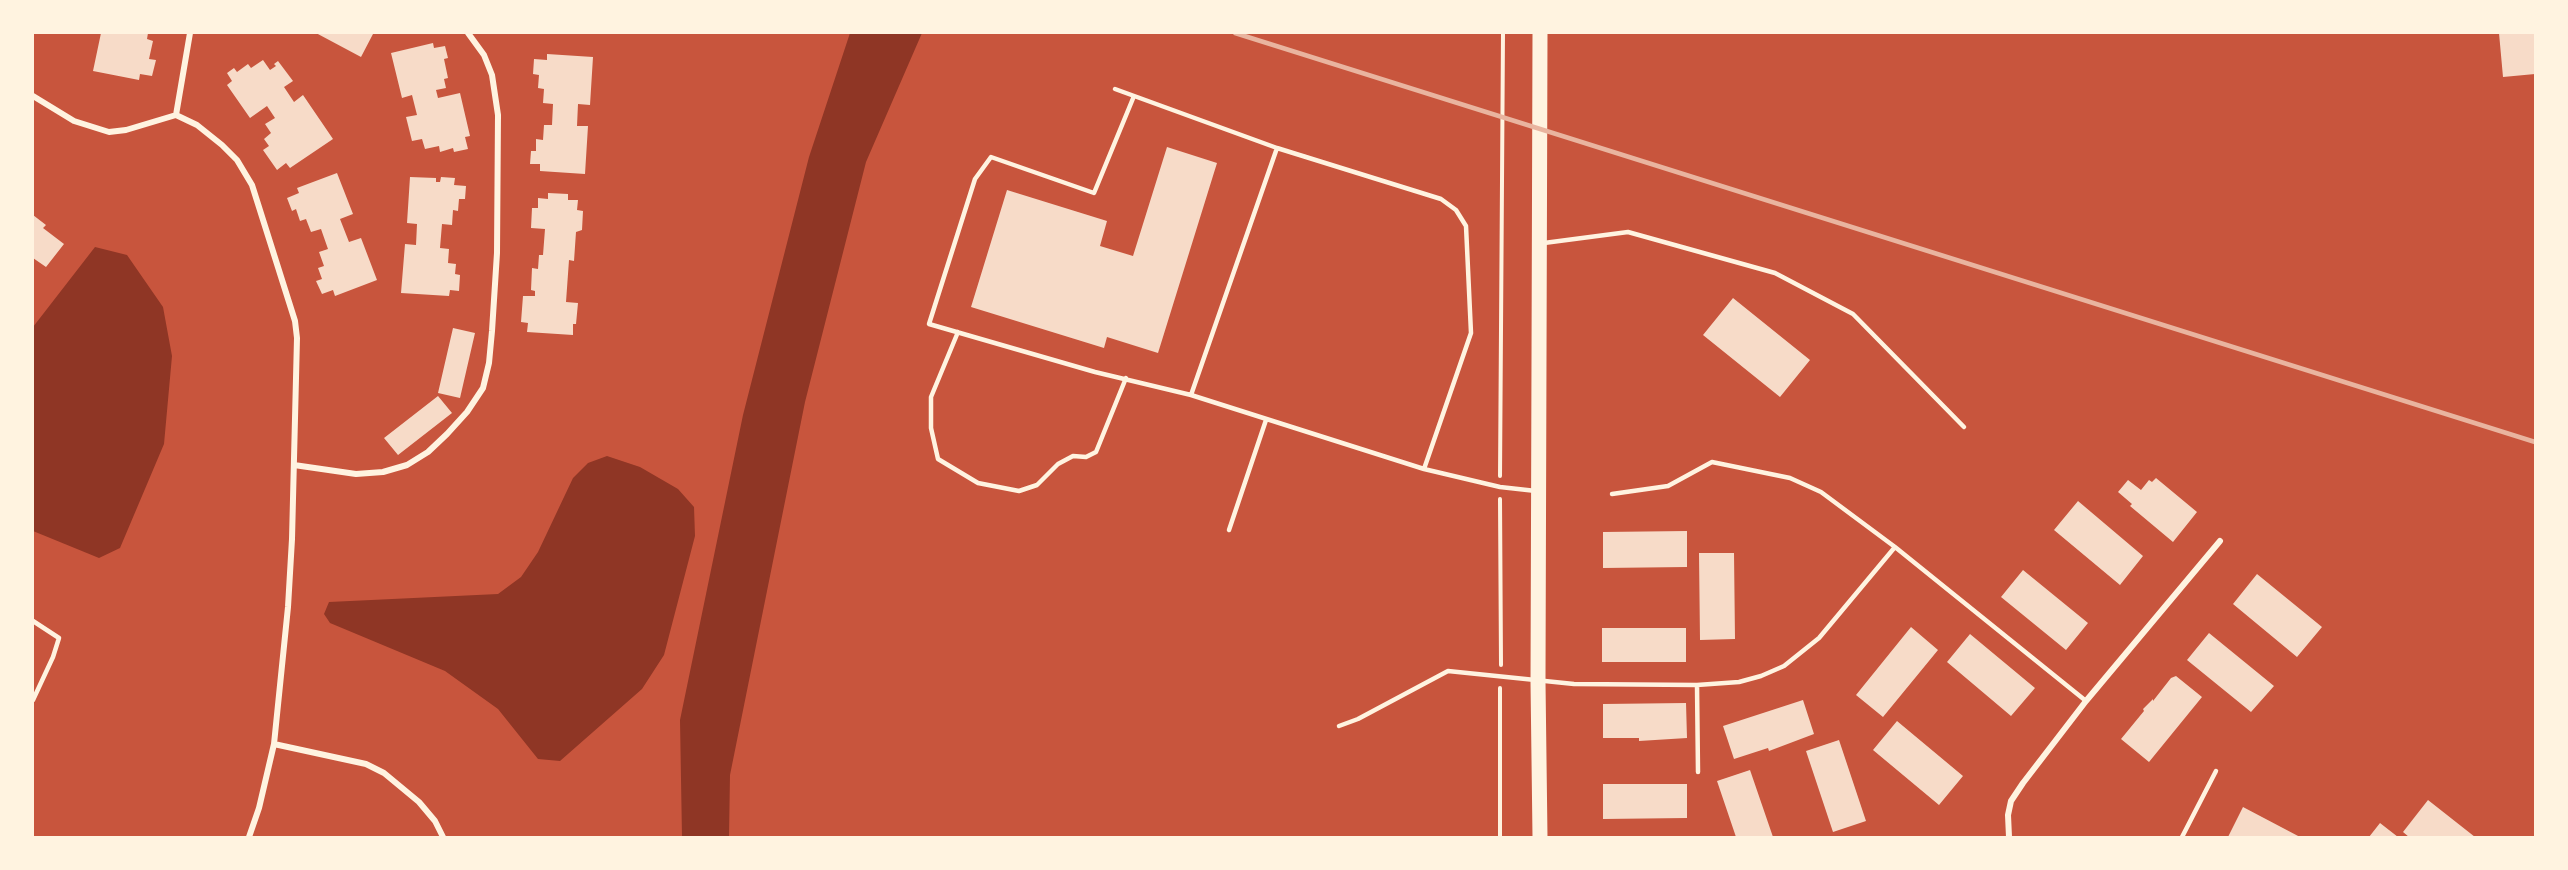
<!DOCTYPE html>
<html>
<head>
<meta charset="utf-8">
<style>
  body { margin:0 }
  #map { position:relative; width:2568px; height:870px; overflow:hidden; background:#c8553d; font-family:Raleway,sans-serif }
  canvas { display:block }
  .frame { position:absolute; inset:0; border:34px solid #fff3e0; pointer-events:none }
</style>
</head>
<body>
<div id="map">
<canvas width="2568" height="870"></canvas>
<div class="frame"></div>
</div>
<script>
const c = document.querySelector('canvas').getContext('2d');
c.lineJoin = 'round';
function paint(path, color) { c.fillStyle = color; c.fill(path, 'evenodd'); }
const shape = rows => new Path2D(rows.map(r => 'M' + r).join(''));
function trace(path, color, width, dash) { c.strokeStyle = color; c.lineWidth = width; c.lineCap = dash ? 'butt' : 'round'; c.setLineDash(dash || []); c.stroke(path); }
paint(shape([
  [850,33,922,33,866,162,805,402,730,775,729,837,682,837,680,720,743,415,809,157],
  [95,247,127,255,163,307,172,356,164,444,120,548,99,558,33,531,33,327],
  [607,456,640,467,678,489,694,507,695,536,664,655,642,689,560,761,538,759,498,709,445,671,330,623,324,614,329,602,498,594,521,577,538,552,573,478,588,463]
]), '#8f3625');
paint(shape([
  [101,33,148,33,147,39,153,41,149,59,156,60,152,76,140,74,139,80,93,71],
  [316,33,372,33,373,34,361,57],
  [2499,33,2535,33,2535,74,2503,77],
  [433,43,434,48,445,46,448,58,444,59,448,78,444,79,446,88,436,90,438,98,460,93,470,136,465,137,468,149,454,152,453,148,440,152,439,146,425,149,422,139,412,141,406,117,417,115,412,95,402,98,391,53],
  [547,54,593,57,590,105,578,104,577,126,588,126,585,174,540,171,540,164,530,164,531,151,536,151,536,139,543,140,544,125,552,125,553,104,543,103,544,89,538,88,539,75,533,74,534,59,547,60],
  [263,60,270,70,276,66,274,64,278,61,293,81,284,87,294,102,303,95,333,139,290,168,286,163,277,170,263,150,269,146,264,139,271,133,265,124,275,118,267,106,250,118,227,85,232,81,227,73,234,68,237,72,248,64,251,68],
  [1167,147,1217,163,1158,353,1107,337,1104,348,971,307,1007,190,1107,221,1100,246,1133,256],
  [337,173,353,214,340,219,349,242,361,238,377,280,335,296,333,290,322,294,316,281,322,279,318,268,324,266,319,252,328,249,321,229,311,232,306,219,300,221,296,209,292,211,287,198,299,193,297,188],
  [410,177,436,178,436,182,440,182,441,177,455,178,454,185,466,186,465,199,459,199,458,211,453,210,452,225,442,224,440,248,449,249,448,263,456,264,455,274,460,275,459,291,450,290,449,296,401,293,405,244,416,245,417,224,407,223],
  [548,193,568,194,568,200,578,200,577,210,583,211,582,230,576,232,574,261,569,260,566,302,578,303,576,324,573,324,573,335,527,332,528,323,521,322,523,296,535,296,535,291,531,290,532,268,538,269,539,255,543,255,545,229,531,228,532,208,538,208,538,198,548,199],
  [33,215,46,225,43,228,64,244,46,267,33,258],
  [1733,298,1810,360,1780,397,1703,335],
  [453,328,475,333,460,398,438,393],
  [438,396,452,413,398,455,384,438],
  [2156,478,2197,512,2173,542,2130,506,2132,504,2118,492,2128,480,2141,490,2149,480,2152,482],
  [2078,501,2143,556,2120,585,2054,530],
  [1687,531,1687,567,1603,568,1603,532],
  [1699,553,1734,553,1735,639,1700,640],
  [2023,570,2088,623,2066,650,2001,597],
  [2257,574,2322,627,2297,657,2233,604],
  [1911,627,1938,650,1883,717,1856,695],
  [1602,628,1686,628,1686,662,1602,662],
  [2209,633,2274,686,2251,712,2187,660],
  [1970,634,2035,688,2011,716,1947,662],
  [2176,676,2202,697,2149,762,2121,739,2144,711,2143,709,2153,699,2153,701,2171,678],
  [1803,700,1814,734,1769,751,1768,748,1734,759,1723,726],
  [1686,703,1687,738,1639,741,1639,738,1603,738,1603,704],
  [1897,721,1963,776,1939,805,1873,750],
  [1839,740,1866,821,1833,832,1806,751],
  [1750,770,1773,837,1736,837,1717,781],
  [1603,784,1687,784,1687,818,1603,819],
  [2428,800,2475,837,2409,837,2403,832],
  [2243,807,2300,837,2228,837],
  [2380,823,2398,837,2369,837]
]), '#f7dbc8');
trace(shape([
  [1500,476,1503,33],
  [1500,499,1501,665],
  [1500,837,1500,688]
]), '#fff3e0', 4);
trace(shape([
  [1115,89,1277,148,1441,199,1456,210,1466,226,1471,333,1424,469],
  [1134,96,1094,193,991,157,975,179,929,324,1095,372,1191,395,1424,469,1500,487,1536,491],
  [1544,243,1628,232,1775,273,1853,314,1964,427],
  [958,332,931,397,931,428,938,459,978,483,1019,491,1037,485,1058,464,1073,456,1086,457,1096,452,1126,378],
  [1191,395,1277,148],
  [1612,494,1668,486,1712,462,1790,478,1821,492,1895,547,2086,701],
  [1229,530,1266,420],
  [33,621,59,638,53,657,33,700],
  [1697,685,1698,772],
  [1339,726,1358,719,1448,671,1574,684,1697,685,1739,682,1761,676,1784,666,1819,638,1895,547],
  [2182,837,2216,771]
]), '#fff3e0', 4.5);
trace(shape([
  [33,96,74,121,109,132,126,130,176,115,197,125,222,145,237,160,252,185,295,321,297,338,292,539,288,607,274,744,259,808,249,837],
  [176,115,190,33],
  [294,465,356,474,383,472,407,465,428,452,447,434,467,412,483,388,489,363,492,331,497,253,498,115,492,75,484,55,468,33],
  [274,744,366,764,384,773,419,802,435,821,443,837],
  [2009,837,2008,815,2011,801,2023,783,2086,701,2220,541]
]), '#fff3e0', 6);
trace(shape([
  [1540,837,1538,682,1540,33]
]), '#fff3e0', 15);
trace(shape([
  [1235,33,2535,442]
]), '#e9b49f', 4.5);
</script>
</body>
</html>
